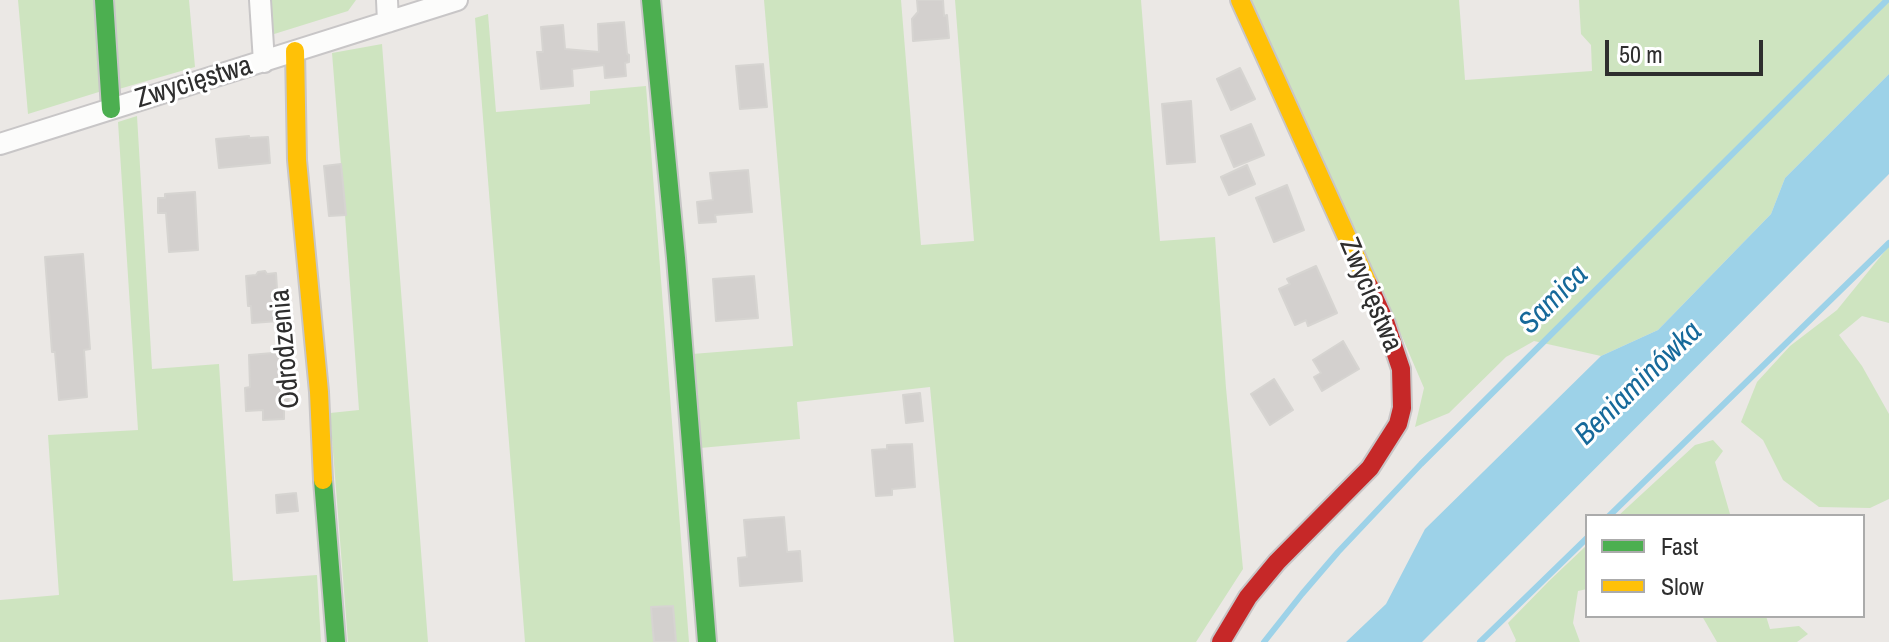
<!DOCTYPE html>
<html>
<head>
<meta charset="utf-8">
<style>
  body { margin:0 }
  #map { position:relative; width:1889px; height:642px; overflow:hidden; background:#ebe8e5; font-family:"Archivo Narrow",sans-serif }
  canvas { display:block }
  .legend { position:absolute; left:1585px; top:514px; width:280px; height:104px; box-sizing:border-box; background:#fff; border:2px solid #ababab; margin:0; padding:10px 14px; list-style:none; font-size:24px; color:#2e2e2e }
  .legend li { display:flex; align-items:center; gap:16px; height:40px }
  .legend b { width:40px; border:2px solid #ababab }
  .scale { position:absolute; left:1605px; top:40px; width:158px; height:36px; box-sizing:border-box; border:4px solid #2e2e2e; border-top:0; padding-left:10px; font-size:24px; line-height:28px; white-space:nowrap; color:#2e2e2e; -webkit-text-stroke:6px #fff; paint-order:stroke }
</style>
</head>
<body>
<div id="map">
<canvas width="1889" height="642"></canvas>
<ul class="legend">
<li><b style="height:10px;background:#4caf50"></b>Fast</li>
<li><b style="height:10px;background:#ffc107"></b>Slow</li>
</ul>
<div class="scale">50 m</div>
</div>
<script>
const c = document.querySelector('canvas').getContext('2d');
c.lineJoin = 'round';
function paint(path, color) { c.fillStyle = color; c.fill(path, 'evenodd'); }
const shape = rows => new Path2D(rows.map(r => 'M' + r).join(''));
function trace(path, color, width, dash) { c.strokeStyle = color; c.lineWidth = width; c.lineCap = dash ? 'butt' : 'round'; c.setLineDash(dash || []); c.stroke(path); }
function label(font, color, halo, rows, align = 'center') {
  c.font = font + ' "Archivo Narrow",sans-serif'; c.lineWidth = 6; c.setLineDash([]); c.textBaseline = 'middle'; c.strokeStyle = halo; c.fillStyle = color; for (const [text, x, y, turn = 0] of rows) {
    c.save(); c.translate(x, y); c.rotate((+turn || 0) * Math.PI / 180); c.textAlign = isNaN(turn) ? turn : align; if (halo) c.strokeText(text, 0, 0); c.fillText(text, 0, 0); c.restore();
  }
}
paint(shape([
  [18,0,95,0,102,91,28,114],
  [113,0,189,0,195,67,119,89],
  [268,0,356,0,348,11,271,35],
  [764,0,901,0,921,245,974,241,955,0,1141,0,1160,241,1215,237,1226,388,1243,569,1196,642,954,642,930,387,797,402,800,439,700,448,692,354,793,346],
  [1248,0,1459,0,1465,80,1592,71,1591,45,1581,34,1579,0,1889,0,1889,74,1785,178,1771,214,1658,330,1601,356,1534,341,1506,357,1449,413,1415,427,1424,388,1388,304],
  [488,14,496,112,590,104,590,91,646,86,689,642,525,642,475,18],
  [382,44,428,642,348,642,330,413,359,410,345,215,332,53],
  [137,116,152,369,219,364,233,581,317,575,321,642,0,642,0,600,59,595,48,435,138,430,118,122],
  [1889,246,1889,323,1862,316,1839,335,1862,366,1889,414,1889,499,1870,508,1819,507,1783,480,1763,440,1741,422,1757,382,1790,346,1837,310],
  [1713,440,1723,451,1715,462,1730,514,1728,516,1618,516,1695,445],
  [1587,545,1587,589,1578,591,1573,623,1580,642,1515,642,1516,640,1508,623,1549,581],
  [1702,616,1766,616,1770,629,1799,626,1808,634,1797,642,1717,642]
]), '#cee4c0');
paint(shape([
  [1889,74,1889,174,1422,642,1346,642,1386,604,1425,529,1601,356,1658,330,1771,214,1785,178]
]), '#9dd2e8');
trace(shape([
  [1609,516,1889,243],
  [1264,642,1302,594,1338,552,1421,464,1887,0],
  [1480,642,1587,538]
]), '#9dd2e8', 6);
const building = shape([
  [917,0,943,0,944,16,947,15,949,38,913,41,912,19,918,12,917,0],
  [624,22,627,54,629,55,629,62,625,63,626,76,605,78,604,65,572,69,573,86,541,89,537,52,543,52,541,27,563,25,565,49,599,52,598,24,624,22],
  [763,64,767,107,740,109,736,66,763,64],
  [1240,68,1255,99,1231,110,1217,79,1240,68],
  [1191,101,1195,162,1167,164,1162,104,1191,101],
  [1251,124,1264,155,1234,167,1221,136,1251,124],
  [249,136,249,138,268,137,270,163,219,168,216,139,249,136],
  [341,164,346,215,329,216,324,166,341,164],
  [1247,165,1255,184,1229,195,1221,177,1247,165],
  [748,170,752,212,715,215,716,222,699,223,697,202,713,200,710,173,748,170],
  [1287,185,1304,230,1274,242,1256,198,1287,185],
  [195,192,198,250,169,252,166,213,158,213,158,198,165,198,165,194,195,192],
  [83,254,90,349,84,350,87,397,59,400,55,352,52,352,45,257,83,254],
  [1316,266,1337,313,1308,326,1306,320,1295,325,1279,289,1290,284,1287,279,1316,266],
  [265,271,267,274,276,273,279,321,252,323,251,306,248,306,246,276,256,275,258,272,265,271],
  [754,276,758,318,716,321,713,279,754,276],
  [1343,341,1359,369,1322,391,1314,377,1321,373,1313,360,1343,341],
  [285,352,286,371,279,381,288,389,289,404,284,410,284,419,263,420,263,410,246,411,245,388,250,387,249,355,285,352],
  [1274,379,1293,410,1270,425,1251,394,1274,379],
  [920,393,923,421,906,423,903,395,920,393],
  [912,444,915,487,892,489,892,495,876,496,872,450,887,449,887,445,912,444],
  [296,493,298,511,277,513,276,495,296,493],
  [784,517,787,552,800,551,802,581,740,586,738,558,747,557,744,520,784,517],
  [673,606,676,642,654,642,651,607,673,606]
]);
paint(building, '#d3d0ce');
trace(building, '#d6d4d1', 2);
const street = shape([
  [260,0,264,62],
  [387,0,388,22],
  [0,144,457,0]
]);
const fast = shape([
  [104,0,111,109],
  [651,0,676,258,707,642],
  [323,480,336,642]
]);
const slow = shape([
  [1240,0,1369,286],
  [295,51,297,160,319,392,323,480]
]);
const jam = shape([
  [1221,642,1248,597,1277,562,1370,468,1398,424,1402,408,1401,369,1386,324,1369,286]
]);
trace(street, '#c8c6c7', 24);
trace(fast, '#c8c6c7', 22);
trace(slow, '#c8c6c7', 22);
trace(jam, '#c8c6c7', 22);
trace(street, '#fcfcfb', 20);
trace(fast, '#4caf50', 18);
trace(slow, '#ffc107', 18);
trace(jam, '#c62828', 18);
label('28px', '#2e2e2e', '#fff', [
  ["Zwycięstwa",194,83,-17],
  ["Zwycięstwa",1370,295,67],
  ["Odrodzenia",286,349,-95]
]);
label('italic 30px', '#16699a', '#fff', [
  ["Samica",1554,300,-45],
  ["Beniaminówka",1639,384,-44]
]);
</script>
</body>
</html>
